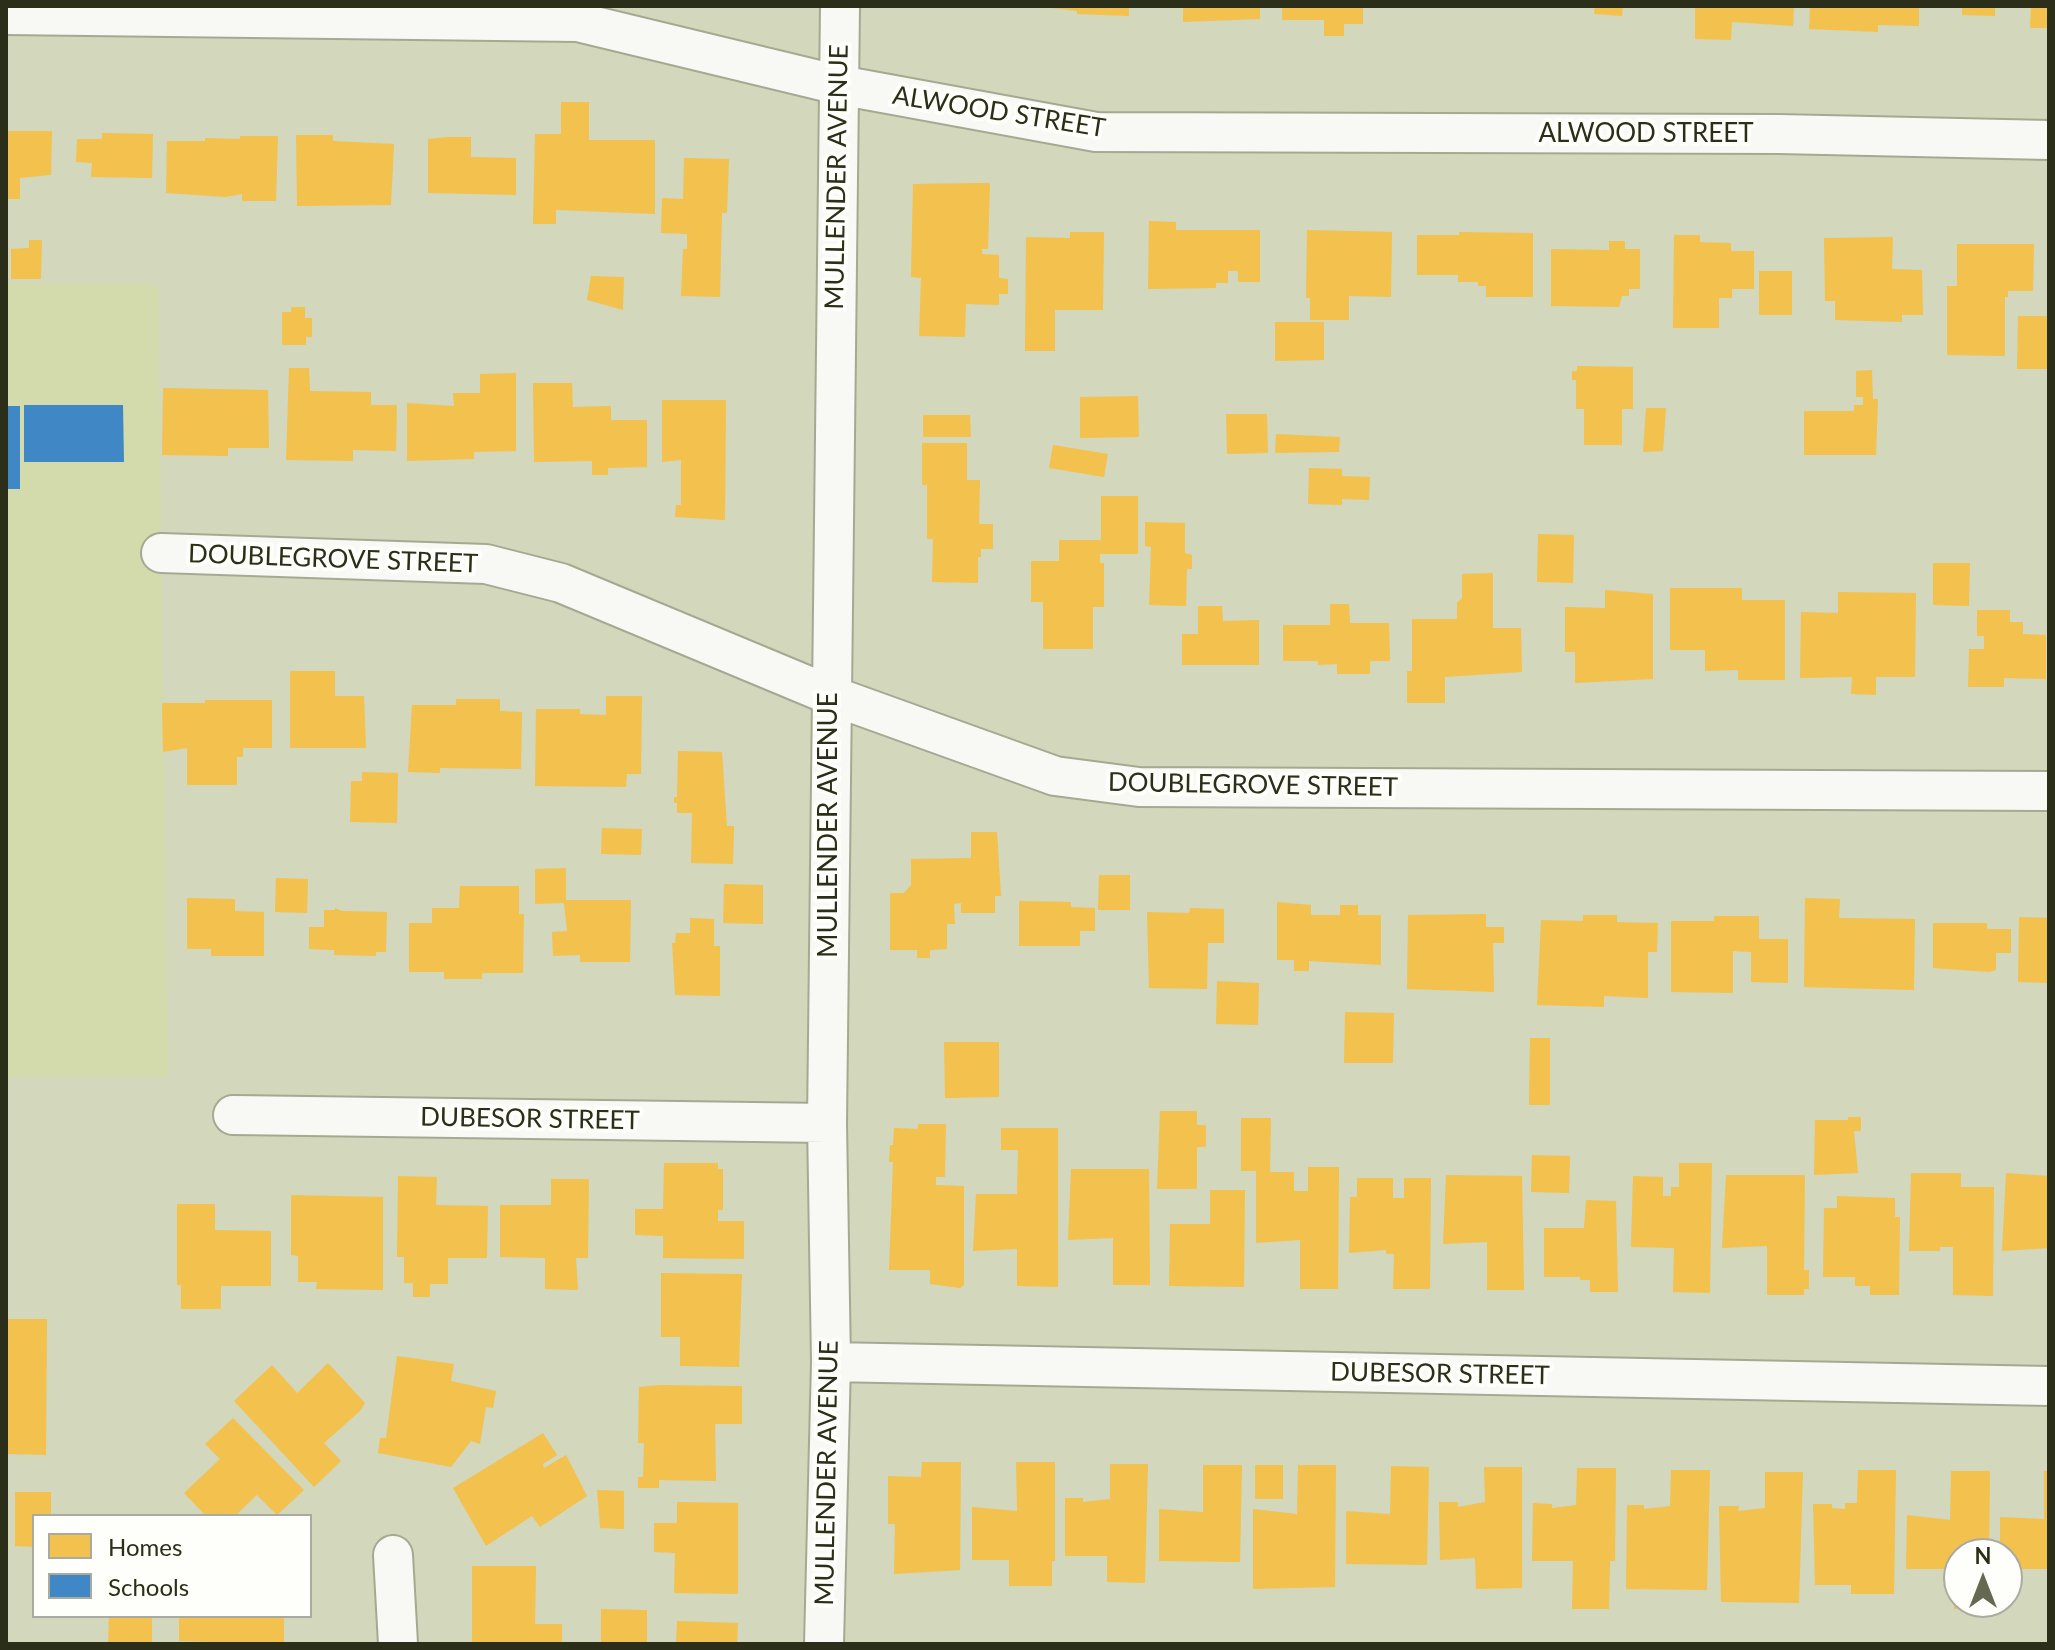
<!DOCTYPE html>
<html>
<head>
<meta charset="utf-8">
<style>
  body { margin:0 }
  #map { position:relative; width:2055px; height:1650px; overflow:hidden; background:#d3d7bb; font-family:Lato,sans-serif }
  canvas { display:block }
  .frame { position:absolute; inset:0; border:8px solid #2b2e19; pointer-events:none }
  .legend { position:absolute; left:32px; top:1514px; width:280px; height:104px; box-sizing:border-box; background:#fefffa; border:2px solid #aaaba0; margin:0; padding:10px 14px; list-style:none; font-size:24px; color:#2b2e19 }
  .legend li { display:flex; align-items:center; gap:16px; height:40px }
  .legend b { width:40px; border:2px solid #aaaba0 }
  .north { position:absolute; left:1943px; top:1538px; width:80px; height:80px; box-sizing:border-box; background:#fefffa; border:2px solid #aaaba0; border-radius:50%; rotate:0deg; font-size:22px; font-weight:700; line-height:32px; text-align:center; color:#2b2e19 }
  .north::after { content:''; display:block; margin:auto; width:28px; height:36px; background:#666952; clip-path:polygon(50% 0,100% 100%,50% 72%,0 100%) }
</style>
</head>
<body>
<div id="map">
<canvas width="2055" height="1650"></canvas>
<div class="frame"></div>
<ul class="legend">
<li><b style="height:22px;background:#f2c14e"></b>Homes</li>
<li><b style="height:22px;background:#3f88c5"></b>Schools</li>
</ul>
<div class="north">N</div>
</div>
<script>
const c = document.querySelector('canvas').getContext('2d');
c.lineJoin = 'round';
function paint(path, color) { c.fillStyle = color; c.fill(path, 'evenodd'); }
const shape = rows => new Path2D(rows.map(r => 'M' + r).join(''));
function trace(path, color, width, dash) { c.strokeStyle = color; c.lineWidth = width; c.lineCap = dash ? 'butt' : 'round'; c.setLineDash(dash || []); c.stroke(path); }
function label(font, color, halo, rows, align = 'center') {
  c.font = font + ' Lato,sans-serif'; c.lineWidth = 8; c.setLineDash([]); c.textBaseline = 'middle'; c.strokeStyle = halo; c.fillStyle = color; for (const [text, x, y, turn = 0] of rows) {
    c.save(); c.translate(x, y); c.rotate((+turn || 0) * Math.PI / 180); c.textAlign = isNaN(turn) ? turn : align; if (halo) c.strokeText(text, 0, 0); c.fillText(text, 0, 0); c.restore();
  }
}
paint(shape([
  [6,283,158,284,168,1077,6,1077]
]), '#d3daac');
paint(shape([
  [1036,6,1129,6,1129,16,1077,14,1077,11],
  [1183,6,1260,6,1260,19,1183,22],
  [1282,6,1363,6,1363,24,1344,24,1344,36,1324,36,1324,20,1282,20],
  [1595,6,1623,6,1622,16,1594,14],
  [1695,6,1794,6,1793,26,1732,22,1731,40,1695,39],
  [1810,6,1919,6,1919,26,1878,25,1878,32,1809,29],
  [1962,6,1995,6,1995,16,1962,15],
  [2031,6,2049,6,2049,28,2030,28],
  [561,102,589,102,589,140,655,140,655,214,556,210,556,224,533,224,535,134,561,134],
  [6,131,52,131,51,175,20,178,20,199,6,199],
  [102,133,153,134,152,178,91,177,92,163,76,162,77,139,102,139],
  [296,135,333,135,333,141,394,144,391,205,297,206],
  [240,136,278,136,276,201,242,201,242,194,225,197,166,193,167,141,205,141,205,138,240,139],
  [447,137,471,137,471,157,516,158,516,195,428,193,428,139],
  [684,158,729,159,727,213,722,213,720,297,681,296,683,249,687,249,687,234,661,233,662,198,683,199],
  [977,183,990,183,988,249,982,249,982,254,999,255,999,278,1008,279,1008,294,999,294,999,305,966,304,965,337,919,336,921,278,911,277,913,184],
  [1149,221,1176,222,1176,230,1260,230,1260,282,1238,282,1238,271,1228,271,1228,283,1216,283,1216,288,1148,289],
  [1307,230,1392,232,1391,297,1349,296,1349,320,1310,320,1310,298,1306,298],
  [1070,232,1104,232,1103,310,1055,310,1055,351,1025,351,1026,237,1070,238],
  [1459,232,1533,233,1533,297,1486,297,1486,286,1478,286,1478,282,1458,282,1458,275,1417,275,1417,235,1459,235],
  [1674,235,1700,235,1700,242,1731,243,1731,251,1754,251,1754,289,1732,289,1732,298,1719,298,1719,328,1673,328],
  [1893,237,1892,269,1922,270,1923,315,1902,315,1902,322,1835,320,1835,301,1825,301,1824,238],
  [29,240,42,240,41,279,11,279,11,249,29,248],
  [1609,241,1625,241,1625,249,1640,249,1640,289,1629,289,1629,296,1622,296,1619,307,1551,306,1551,249,1609,250],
  [1957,244,2034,244,2033,291,2008,291,2008,297,2005,297,2005,356,1947,355,1947,286,1957,286],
  [1759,271,1792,271,1792,315,1759,315],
  [591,276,624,277,623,310,587,300],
  [291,307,305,307,305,318,312,318,312,337,306,337,306,345,282,345,282,312,291,312],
  [2018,316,2049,316,2049,369,2017,369],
  [1275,322,1324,322,1324,360,1275,361],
  [1577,366,1633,367,1633,409,1622,409,1622,445,1584,445,1584,409,1576,409,1576,380,1572,380,1572,371,1577,371],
  [289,368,309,368,310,391,371,392,371,405,397,405,396,451,353,450,353,461,286,460],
  [1872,370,1873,399,1878,399,1876,455,1804,455,1804,411,1854,411,1854,405,1863,405,1863,397,1856,397,1856,371],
  [516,373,516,451,474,452,474,459,407,461,407,403,454,406,453,393,480,393,480,374],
  [533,383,572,383,573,407,611,406,611,420,647,420,647,467,608,468,608,475,592,475,592,461,534,462],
  [163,388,268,390,269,448,228,448,228,456,162,455],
  [1138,396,1139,437,1080,438,1080,397],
  [662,400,726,400,725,520,675,517,676,505,681,505,681,460,662,462],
  [1646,408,1666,408,1663,451,1643,452],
  [1226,414,1267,414,1268,453,1227,454],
  [923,415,970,415,971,437,923,437],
  [1276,434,1340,437,1339,452,1275,453],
  [922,443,967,443,967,480,980,480,979,524,993,524,993,549,981,549,981,557,978,557,978,583,932,582,933,539,927,539,927,485,922,485],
  [1053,445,1108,454,1104,477,1049,468],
  [1309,468,1342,469,1342,476,1370,477,1369,500,1342,499,1342,505,1308,504],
  [1101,496,1138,496,1138,554,1100,554,1100,563,1104,563,1104,607,1093,607,1093,649,1043,649,1043,602,1031,602,1031,561,1059,561,1059,540,1101,540],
  [1145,522,1185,523,1185,553,1192,555,1192,569,1187,569,1186,606,1149,605,1151,547,1145,546],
  [1538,534,1574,535,1573,583,1537,582],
  [1933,563,1970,563,1969,606,1933,605],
  [1493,573,1493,628,1521,628,1522,672,1445,677,1445,703,1407,703,1407,671,1412,671,1412,619,1457,619,1457,603,1462,598,1462,574],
  [1670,588,1742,588,1742,600,1785,600,1785,680,1738,680,1738,670,1705,671,1705,650,1670,650],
  [1605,590,1653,594,1653,679,1575,683,1575,652,1565,652,1565,607,1605,608],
  [1838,592,1916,593,1915,677,1876,677,1876,695,1851,694,1852,677,1800,678,1801,612,1838,613],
  [1330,604,1349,604,1350,623,1389,623,1390,661,1370,661,1370,674,1337,674,1337,664,1318,665,1318,661,1283,661,1283,625,1330,625],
  [1198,606,1222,606,1223,621,1259,620,1259,665,1182,665,1182,634,1198,634],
  [1977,610,2010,610,2010,622,2023,622,2023,634,2046,635,2046,679,2004,678,2004,687,1968,687,1969,649,1984,649,1984,636,1977,636],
  [290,671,335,671,335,696,364,696,366,748,290,748],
  [606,696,642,696,641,774,627,774,626,787,535,786,536,709,580,709,580,714,606,715],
  [456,699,500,699,500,711,522,712,521,769,440,768,440,773,408,772,412,705,456,705],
  [205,700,272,700,272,748,243,748,243,757,237,757,237,785,187,785,187,748,163,752,162,703,205,703],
  [678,751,722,752,727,826,734,826,733,864,691,863,692,813,677,813,677,803,674,803,674,797,677,797],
  [362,772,398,773,397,823,350,822,351,781,362,781],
  [602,828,642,829,641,855,601,854],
  [971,832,997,832,1001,896,995,896,995,913,961,913,961,903,954,904,955,924,947,924,947,949,930,950,930,958,917,958,917,950,890,950,890,893,904,893,911,885,911,859,971,858],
  [566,868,566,900,631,900,630,962,580,962,580,955,553,956,552,932,567,931,564,903,535,904,535,869],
  [1099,875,1130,875,1130,910,1098,910],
  [276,878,308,879,307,913,275,912],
  [724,884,763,885,763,924,723,923],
  [460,886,519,886,519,914,524,914,523,973,482,973,482,979,444,979,444,972,409,972,409,923,432,923,432,908,459,908],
  [187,898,235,899,235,911,264,912,264,956,211,956,211,949,187,949],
  [1805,898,1840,899,1839,918,1915,919,1914,990,1804,987],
  [1019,901,1071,902,1071,907,1095,908,1095,931,1080,931,1080,946,1019,946],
  [1277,902,1311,905,1311,915,1340,915,1340,905,1358,905,1358,915,1381,915,1381,965,1309,961,1309,971,1294,971,1294,960,1277,960],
  [335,908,342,911,387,912,386,952,376,952,376,956,334,955,334,950,309,949,309,927,324,927,324,910,335,910],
  [1190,908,1224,909,1224,943,1208,943,1207,989,1149,988,1147,912,1189,913],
  [1486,914,1486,927,1504,927,1504,943,1493,943,1494,992,1407,989,1408,915],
  [1583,915,1617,915,1617,922,1658,923,1657,952,1648,952,1648,998,1604,996,1604,1007,1537,1005,1541,920,1583,921],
  [1714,916,1759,916,1759,939,1788,939,1788,983,1751,982,1751,952,1733,951,1733,993,1671,992,1671,921,1714,921],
  [2019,917,2049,918,2049,983,2018,982],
  [690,918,714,919,714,946,720,946,720,996,675,995,672,943,675,943,676,933,690,933],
  [1933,923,1987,923,1987,929,2011,929,2011,953,1996,953,1996,970,1989,972,1933,968],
  [1217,981,1259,983,1258,1025,1216,1024],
  [1345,1012,1394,1013,1393,1063,1344,1063],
  [1530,1038,1550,1038,1550,1105,1529,1105],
  [944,1042,999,1042,999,1097,945,1098],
  [1160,1111,1197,1111,1197,1125,1206,1125,1206,1147,1197,1147,1197,1189,1157,1189],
  [1848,1117,1861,1117,1861,1131,1854,1131,1858,1173,1814,1175,1815,1120,1848,1120],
  [1241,1118,1271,1118,1270,1172,1294,1172,1294,1191,1308,1191,1308,1167,1339,1167,1338,1289,1300,1289,1300,1240,1256,1243,1256,1171,1241,1171],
  [918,1124,946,1124,945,1177,936,1177,936,1185,964,1186,964,1285,960,1288,930,1284,930,1270,889,1270,893,1162,889,1162,890,1145,893,1145,894,1128,918,1129],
  [1001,1128,1058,1128,1058,1287,1017,1286,1017,1249,973,1251,976,1194,1017,1194,1018,1150,1001,1150],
  [1532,1155,1570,1156,1569,1193,1531,1192],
  [664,1163,718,1163,718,1169,723,1169,723,1210,718,1210,718,1221,744,1221,744,1259,663,1258,663,1236,635,1235,635,1209,663,1209],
  [1679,1163,1712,1163,1710,1293,1673,1292,1674,1248,1631,1247,1633,1176,1663,1177,1663,1196,1671,1196,1671,1187,1679,1187],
  [1071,1169,1149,1169,1150,1285,1113,1285,1113,1238,1068,1240],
  [1911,1173,1961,1173,1961,1187,1994,1187,1993,1296,1953,1295,1953,1247,1940,1247,1940,1251,1909,1251],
  [2006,1173,2049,1176,2049,1248,2002,1251],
  [1446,1175,1522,1176,1524,1290,1487,1290,1487,1242,1443,1244],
  [1726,1175,1805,1175,1804,1270,1809,1270,1809,1289,1804,1289,1804,1295,1767,1295,1767,1246,1722,1248],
  [398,1176,437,1177,436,1205,488,1206,487,1258,448,1258,448,1284,430,1284,430,1297,413,1297,413,1283,404,1283,404,1257,397,1257],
  [1357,1178,1393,1178,1393,1198,1404,1198,1404,1178,1431,1178,1430,1289,1393,1289,1394,1254,1386,1254,1386,1250,1349,1253,1350,1197,1357,1197],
  [551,1179,589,1179,588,1258,576,1258,578,1290,545,1289,545,1258,500,1257,500,1205,551,1205],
  [1210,1190,1245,1190,1244,1287,1169,1286,1170,1224,1210,1224],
  [291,1195,383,1197,383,1290,316,1289,317,1282,298,1282,298,1256,291,1255],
  [1837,1196,1895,1198,1895,1217,1900,1217,1899,1295,1870,1295,1870,1286,1855,1286,1855,1277,1823,1277,1824,1208,1837,1208],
  [1586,1200,1616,1201,1618,1292,1590,1292,1590,1280,1580,1280,1580,1277,1544,1277,1544,1228,1584,1228],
  [177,1204,215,1204,215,1230,271,1231,271,1286,221,1286,221,1309,181,1309,181,1285,177,1285],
  [661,1273,742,1274,739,1367,680,1366,680,1337,661,1337],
  [7,1319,47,1319,46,1455,6,1454],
  [397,1356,454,1364,451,1381,496,1391,493,1408,486,1407,480,1444,471,1441,451,1467,378,1453,380,1438,386,1438],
  [328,1363,365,1403,360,1411,324,1443,341,1461,314,1487,234,1401,272,1365,297,1393],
  [660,1385,742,1386,742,1424,715,1424,716,1481,659,1480,659,1488,638,1488,638,1477,643,1477,644,1443,638,1443,639,1387],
  [233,1418,304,1490,277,1515,257,1495,235,1516,206,1516,184,1493,220,1459,205,1444],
  [543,1433,557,1455,543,1464,544,1468,566,1455,587,1496,540,1527,532,1516,486,1546,453,1488],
  [922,1462,961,1462,960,1570,894,1574,895,1524,888,1524,888,1476,921,1477],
  [1016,1462,1055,1462,1055,1561,1052,1561,1052,1586,1009,1586,1009,1560,972,1560,972,1507,1017,1511],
  [1110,1464,1148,1464,1145,1583,1107,1582,1107,1556,1065,1556,1065,1498,1083,1498,1083,1502,1110,1499],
  [1203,1465,1242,1465,1240,1562,1159,1561,1159,1509,1203,1512],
  [1255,1465,1283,1465,1283,1499,1255,1499],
  [1298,1465,1336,1465,1335,1587,1253,1589,1253,1509,1297,1514],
  [1391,1466,1429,1467,1427,1565,1346,1564,1346,1511,1390,1514],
  [1484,1467,1522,1467,1522,1588,1476,1589,1475,1558,1440,1560,1439,1502,1458,1502,1458,1507,1485,1502],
  [1577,1468,1616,1468,1615,1561,1610,1561,1609,1609,1572,1609,1573,1561,1532,1561,1533,1503,1552,1504,1552,1508,1576,1505],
  [1671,1470,1710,1470,1707,1590,1626,1589,1627,1505,1644,1505,1644,1509,1670,1506],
  [1858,1470,1896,1470,1894,1594,1851,1594,1851,1585,1815,1585,1813,1504,1832,1504,1832,1508,1845,1509,1845,1503,1857,1503],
  [1951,1471,1990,1471,1989,1554,1959,1554,1959,1602,1987,1602,1987,1610,1954,1609,1954,1569,1906,1569,1907,1515,1950,1520],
  [2044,1471,2049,1471,2049,1569,2007,1569,2007,1554,2000,1554,2000,1517,2044,1519],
  [1765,1472,1803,1472,1799,1603,1721,1602,1719,1506,1739,1506,1738,1511,1765,1508],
  [597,1490,624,1491,624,1529,600,1528],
  [15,1492,51,1492,51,1516,34,1516,34,1547,15,1546],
  [677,1502,738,1503,738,1594,674,1593,675,1553,654,1552,654,1523,677,1523],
  [472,1566,536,1566,535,1624,562,1624,562,1644,472,1644],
  [601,1609,647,1610,647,1644,601,1644],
  [109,1616,152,1616,152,1644,108,1644],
  [179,1616,284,1616,284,1644,179,1641],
  [677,1621,738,1623,737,1644,676,1644]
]), '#f2c14e');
paint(shape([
  [24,405,123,405,124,462,24,462],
  [6,406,20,406,20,489,6,489]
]), '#3f88c5');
const minor = shape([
  [6,15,578,22,839,85,1096,132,1779,134,2049,140],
  [161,553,486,564,561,583,830,695,1055,776,1139,787,2049,791],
  [233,1115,827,1123],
  [831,1362,2049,1386],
  [393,1555,398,1644],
  [824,1644,831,1362,827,1123,840,6]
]);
trace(minor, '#a5a992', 42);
trace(minor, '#f8f9f5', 38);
label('26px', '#2b2e19', '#fefffa', [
  ["ALWOOD STREET",999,112,9],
  ["ALWOOD STREET",1646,134],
  ["MULLENDER AVENUE",837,177,-89],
  ["DOUBLEGROVE STREET",333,559,2],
  ["DOUBLEGROVE STREET",1253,785,1],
  ["MULLENDER AVENUE",829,825,-90],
  ["DUBESOR STREET",530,1119,1],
  ["DUBESOR STREET",1440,1374,1],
  ["MULLENDER AVENUE",827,1473,-89]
]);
</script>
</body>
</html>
